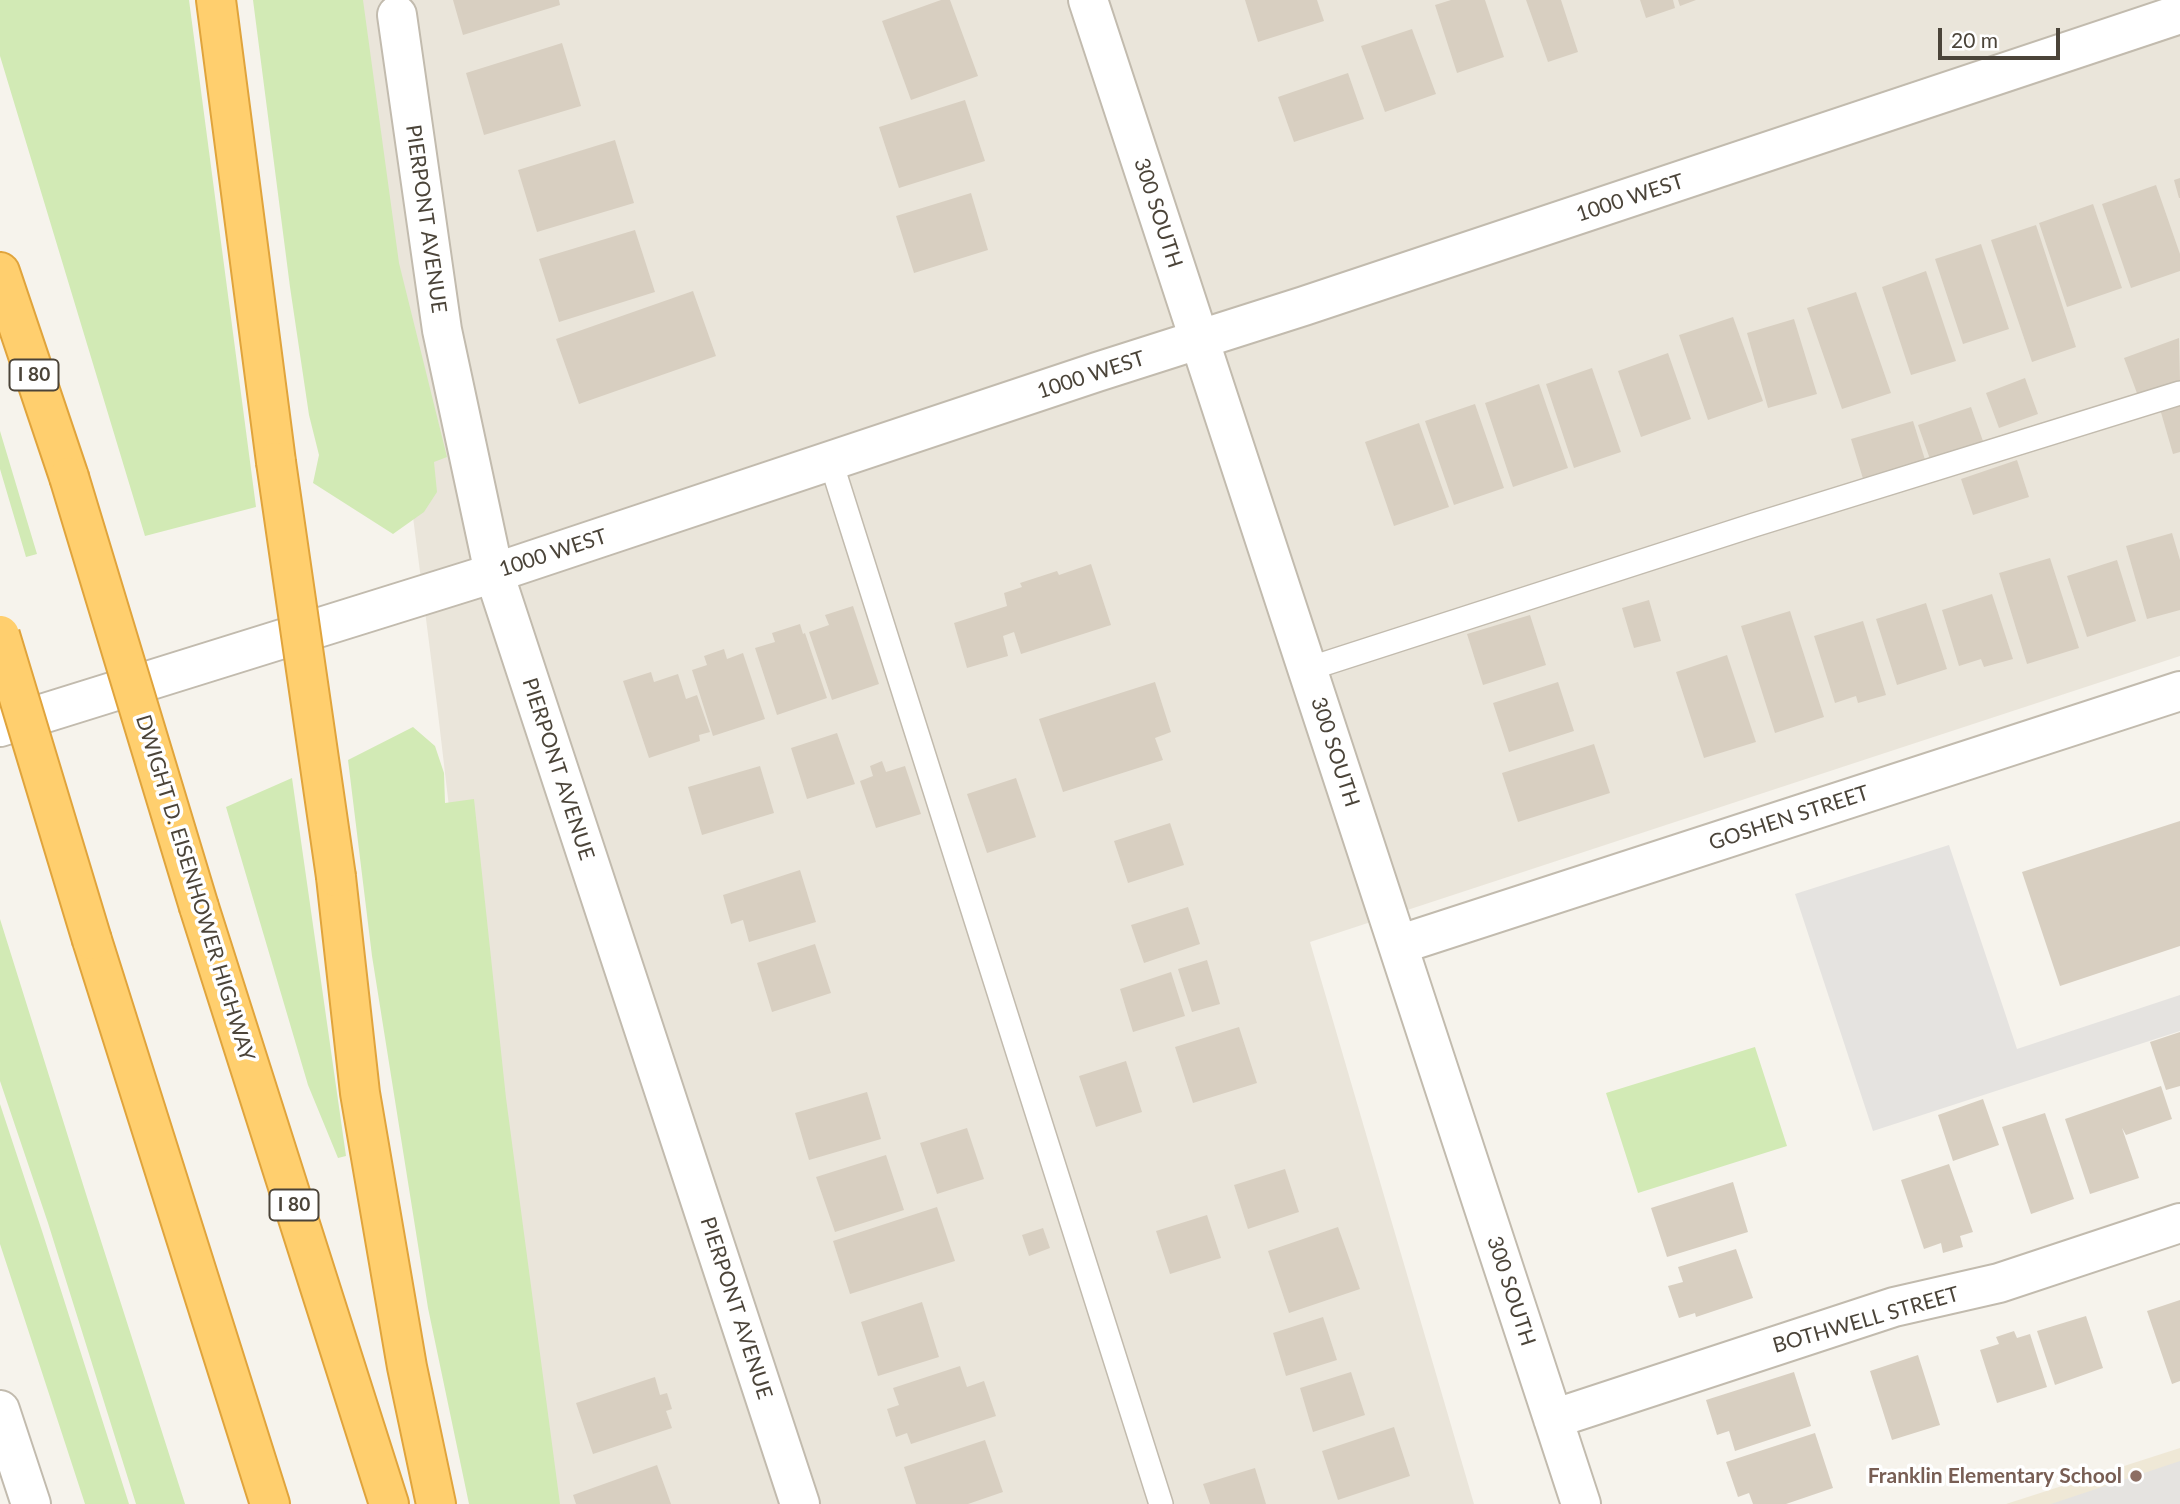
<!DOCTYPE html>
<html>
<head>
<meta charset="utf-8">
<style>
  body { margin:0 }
  #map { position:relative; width:2180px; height:1504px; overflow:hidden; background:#f6f3ec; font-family:Lato,sans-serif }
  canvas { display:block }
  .scale { position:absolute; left:1938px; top:28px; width:122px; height:32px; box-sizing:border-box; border:4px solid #4b4439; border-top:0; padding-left:9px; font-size:21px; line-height:24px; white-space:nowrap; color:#4b4439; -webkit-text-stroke:5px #fff; paint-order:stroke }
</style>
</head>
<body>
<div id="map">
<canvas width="2180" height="1504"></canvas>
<div class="scale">20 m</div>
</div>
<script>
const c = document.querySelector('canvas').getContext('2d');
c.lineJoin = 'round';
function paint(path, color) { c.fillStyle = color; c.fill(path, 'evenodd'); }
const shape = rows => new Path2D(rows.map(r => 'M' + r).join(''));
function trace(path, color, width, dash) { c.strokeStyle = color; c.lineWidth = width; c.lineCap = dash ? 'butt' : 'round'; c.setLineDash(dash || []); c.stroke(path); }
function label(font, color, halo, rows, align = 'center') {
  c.font = font + ' Lato,sans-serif'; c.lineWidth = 7; c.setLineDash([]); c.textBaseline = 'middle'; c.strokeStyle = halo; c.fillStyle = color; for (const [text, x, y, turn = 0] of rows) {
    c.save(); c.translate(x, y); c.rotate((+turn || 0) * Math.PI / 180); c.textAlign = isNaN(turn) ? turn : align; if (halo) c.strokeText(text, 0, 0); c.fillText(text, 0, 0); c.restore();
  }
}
paint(shape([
  [347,0,2180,0,2180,656,1310,942,1474,1504,531,1504,437,705]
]), '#eae5da');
paint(shape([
  [2180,1448,2180,1504,2006,1504]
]), '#efe8d6');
paint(shape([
  [0,0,189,0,256,507,145,536,0,56],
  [253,0,363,0,399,263,447,457,434,462,437,492,424,512,393,534,313,483,319,455,309,415,290,287],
  [0,431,37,554,26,557,0,469],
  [413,727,435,746,444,773,445,803,474,799,506,1098,560,1504,469,1504,428,1308,372,956,348,760],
  [292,778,346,1156,338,1158,308,1085,226,807],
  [0,919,86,1194,185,1504,136,1504,48,1223,0,1081],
  [1755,1047,1787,1146,1638,1193,1606,1093],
  [0,1104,43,1234,129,1504,85,1504,0,1244]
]), '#d2eab5');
paint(shape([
  [1949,845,2017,1049,2180,995,2180,1031,1873,1131,1795,894],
  [2180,1461,2180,1504,2051,1504]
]), '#e5e3e0');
paint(shape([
  [453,0,559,0,560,5,463,35],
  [941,0,950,0,978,76,911,100,882,21],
  [1245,0,1317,0,1324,21,1258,42],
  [1451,0,1485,0,1504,57,1457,73,1435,5],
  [1526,0,1561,0,1578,52,1548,62],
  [1640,0,1673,0,1675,8,1646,18],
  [1678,0,1696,0,1680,6],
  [1412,29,1436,94,1385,112,1361,46],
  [562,43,581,106,484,135,466,73],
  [1348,73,1364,119,1294,142,1278,97],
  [965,100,985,161,899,188,879,127],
  [615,140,634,203,537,232,518,170],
  [2180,178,2180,198,2179,198,2174,180],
  [2156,185,2180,254,2180,271,2131,288,2102,204],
  [971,193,988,250,914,273,896,216],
  [2093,204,2122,288,2067,307,2039,223],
  [2036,225,2076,347,2032,362,1991,240],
  [635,230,655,292,559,322,539,259],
  [1981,244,2009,329,1963,344,1935,259],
  [1926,271,1956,361,1911,375,1882,287],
  [693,291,716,356,579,404,556,339],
  [1856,292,1891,393,1842,409,1807,308],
  [1733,317,1763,401,1708,420,1679,335],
  [1794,319,1817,394,1768,408,1747,333],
  [2179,338,2180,381,2138,396,2124,358],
  [1668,353,1691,419,1641,437,1618,371],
  [1592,368,1621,452,1574,468,1546,384],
  [2025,378,2038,414,1999,428,1986,393],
  [1539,384,1568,468,1513,487,1485,403],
  [1475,404,1504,488,1454,505,1425,421],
  [2180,404,2180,452,2173,454,2160,409],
  [1971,407,1984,444,1931,462,1918,425],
  [1913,421,1926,463,1864,482,1851,439],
  [1419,423,1449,507,1394,526,1365,442],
  [2017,460,2029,497,1973,515,1961,479],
  [2172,533,2180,560,2180,610,2147,619,2126,546],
  [2050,558,2079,648,2027,664,1999,573],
  [2117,560,2136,621,2087,637,2067,576],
  [1091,564,1111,625,1021,654,1014,632,1003,636,1008,656,967,668,954,623,1007,606,1004,593,1022,587,1020,583,1057,571,1059,575],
  [1992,594,2013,659,1984,667,1981,659,1959,666,1942,610],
  [1649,600,1661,641,1634,648,1622,608],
  [1926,603,1947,669,1897,685,1876,619],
  [853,606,879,684,832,700,809,632,829,625,825,615],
  [1790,611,1824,717,1775,733,1741,626],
  [1530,615,1546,665,1483,685,1467,634],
  [1863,621,1886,695,1858,703,1856,696,1835,703,1814,636],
  [800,624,803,634,805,633,827,698,777,715,755,648,775,642,772,633],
  [724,649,727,659,743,653,765,719,713,736,692,670,707,665,704,656],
  [1727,655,1756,742,1704,758,1676,672],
  [651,672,654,682,678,674,686,699,697,695,710,732,699,735,700,741,649,758,623,681],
  [1155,682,1171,732,1155,738,1163,760,1063,792,1039,719],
  [1558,682,1574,731,1509,752,1493,703],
  [837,733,855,784,807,799,791,748],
  [1594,744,1610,793,1518,822,1502,773],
  [882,761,886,772,905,766,921,814,876,828,860,781,873,776,870,766],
  [760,766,774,813,702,835,688,787],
  [1016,778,1036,837,987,853,967,794],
  [2180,821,2180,946,2060,986,2022,872],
  [1170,823,1184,865,1128,883,1114,841],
  [800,870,816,922,749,942,743,920,731,924,723,895],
  [1188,907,1200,944,1144,963,1131,925],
  [815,944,831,993,772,1012,757,963],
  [1207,960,1220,1004,1192,1012,1178,969],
  [1171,972,1185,1016,1133,1032,1120,989],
  [1239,1027,1257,1083,1193,1103,1175,1047],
  [2180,1032,2180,1086,2166,1090,2150,1042],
  [1126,1061,1142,1112,1096,1127,1079,1076],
  [2161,1086,2172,1119,2126,1135,2122,1128,2139,1178,2090,1194,2065,1119],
  [867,1092,881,1139,809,1160,795,1113],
  [1983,1099,1999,1145,1953,1161,1938,1115],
  [2045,1113,2074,1199,2031,1214,2002,1127],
  [967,1128,984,1179,937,1194,920,1143],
  [886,1155,904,1210,835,1232,816,1177],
  [1949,1164,1973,1232,1960,1236,1963,1247,1943,1253,1941,1243,1924,1249,1901,1180],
  [1285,1169,1299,1212,1248,1229,1234,1185],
  [1733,1182,1748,1232,1667,1257,1651,1208],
  [937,1207,955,1261,850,1294,833,1241],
  [1207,1215,1221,1258,1170,1274,1156,1231],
  [1338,1227,1360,1289,1289,1313,1268,1251],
  [1043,1228,1050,1248,1029,1256,1022,1235],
  [1736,1249,1753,1298,1696,1317,1695,1313,1679,1318,1668,1286,1683,1282,1678,1267],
  [2180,1300,2180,1381,2172,1384,2147,1311],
  [922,1302,939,1357,878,1376,861,1322],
  [2086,1316,2103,1368,2055,1385,2037,1331],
  [1323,1317,1337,1360,1286,1376,1273,1333],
  [2014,1331,2017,1338,2030,1334,2047,1387,1997,1403,1980,1350,1999,1344,1996,1337],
  [1918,1355,1940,1425,1892,1440,1870,1371],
  [960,1366,967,1387,984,1381,996,1416,911,1444,907,1433,896,1437,887,1409,899,1405,893,1388],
  [1351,1372,1365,1415,1313,1432,1300,1388],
  [1794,1372,1811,1426,1735,1451,1729,1431,1717,1435,1706,1400],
  [655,1377,660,1395,667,1393,672,1409,666,1411,672,1428,593,1454,576,1403],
  [1394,1427,1410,1476,1338,1500,1322,1451],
  [1815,1433,1833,1488,1786,1504,1753,1504,1749,1493,1738,1497,1726,1462],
  [985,1440,1003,1492,968,1504,916,1504,904,1467],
  [657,1465,671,1504,576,1504,573,1495],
  [1255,1468,1266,1504,1210,1504,1203,1484]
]), '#d8cfc1');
const service = shape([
  [831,462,1161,1504],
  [1308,669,1754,525,2180,393]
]);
const minor = shape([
  [1088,0,1581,1504],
  [397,15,442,330,494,573,800,1504],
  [1398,945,2180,691],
  [1553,1419,1894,1307,1999,1283,2180,1223]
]);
const tertiary = shape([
  [0,727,494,573,1097,372,1304,306,2180,14],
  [0,1410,31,1504]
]);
const motorway = shape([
  [216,0,276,462],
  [0,272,69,477],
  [336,877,360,1093,407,1367,436,1504],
  [199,907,389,1504],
  [92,940,270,1504]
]);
trace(service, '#c2bbae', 26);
trace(minor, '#c2bbae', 42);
trace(tertiary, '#c2bbae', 42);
trace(motorway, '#e0a43c', 42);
trace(service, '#fff', 23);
trace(minor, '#fff', 38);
trace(tertiary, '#fff', 38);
trace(motorway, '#ffcf6e', 38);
const motorwayBridge = shape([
  [276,462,336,877],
  [69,477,199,907],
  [0,635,92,940]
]);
trace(motorwayBridge, '#e0a43c', 42, []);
trace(motorwayBridge, '#ffcf6e', 38);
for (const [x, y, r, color] of [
  [2136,1476,7,"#8d6e63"]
]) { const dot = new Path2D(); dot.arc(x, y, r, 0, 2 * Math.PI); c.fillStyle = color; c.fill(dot); trace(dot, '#fff', 2.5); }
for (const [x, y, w] of [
  [34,375,49],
  [294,1205,49]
]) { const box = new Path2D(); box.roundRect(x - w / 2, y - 15.5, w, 31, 5); c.fillStyle = '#fff'; c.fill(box); trace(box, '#4b4439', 2); }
label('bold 19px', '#4b4439', null, [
  ["I 80",34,375],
  ["I 80",294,1205]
]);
label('21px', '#4b4439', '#fff', [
  ["1000 WEST",1630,198,-18],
  ["300 SOUTH",1158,213,72],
  ["PIERPONT AVENUE",426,219,82],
  ["1000 WEST",1091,375,-18],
  ["1000 WEST",553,553,-18],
  ["300 SOUTH",1335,752,72],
  ["PIERPONT AVENUE",558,769,72],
  ["GOSHEN STREET",1789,818,-18],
  ["DWIGHT D. EISENHOWER HIGHWAY",195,888,73],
  ["300 SOUTH",1511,1291,72],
  ["PIERPONT AVENUE",736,1308,72],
  ["BOTHWELL STREET",1866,1320,-16]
]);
label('bold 21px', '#785e54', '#fff', [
  ["Franklin Elementary School",2122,1476]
], 'right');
</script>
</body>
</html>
